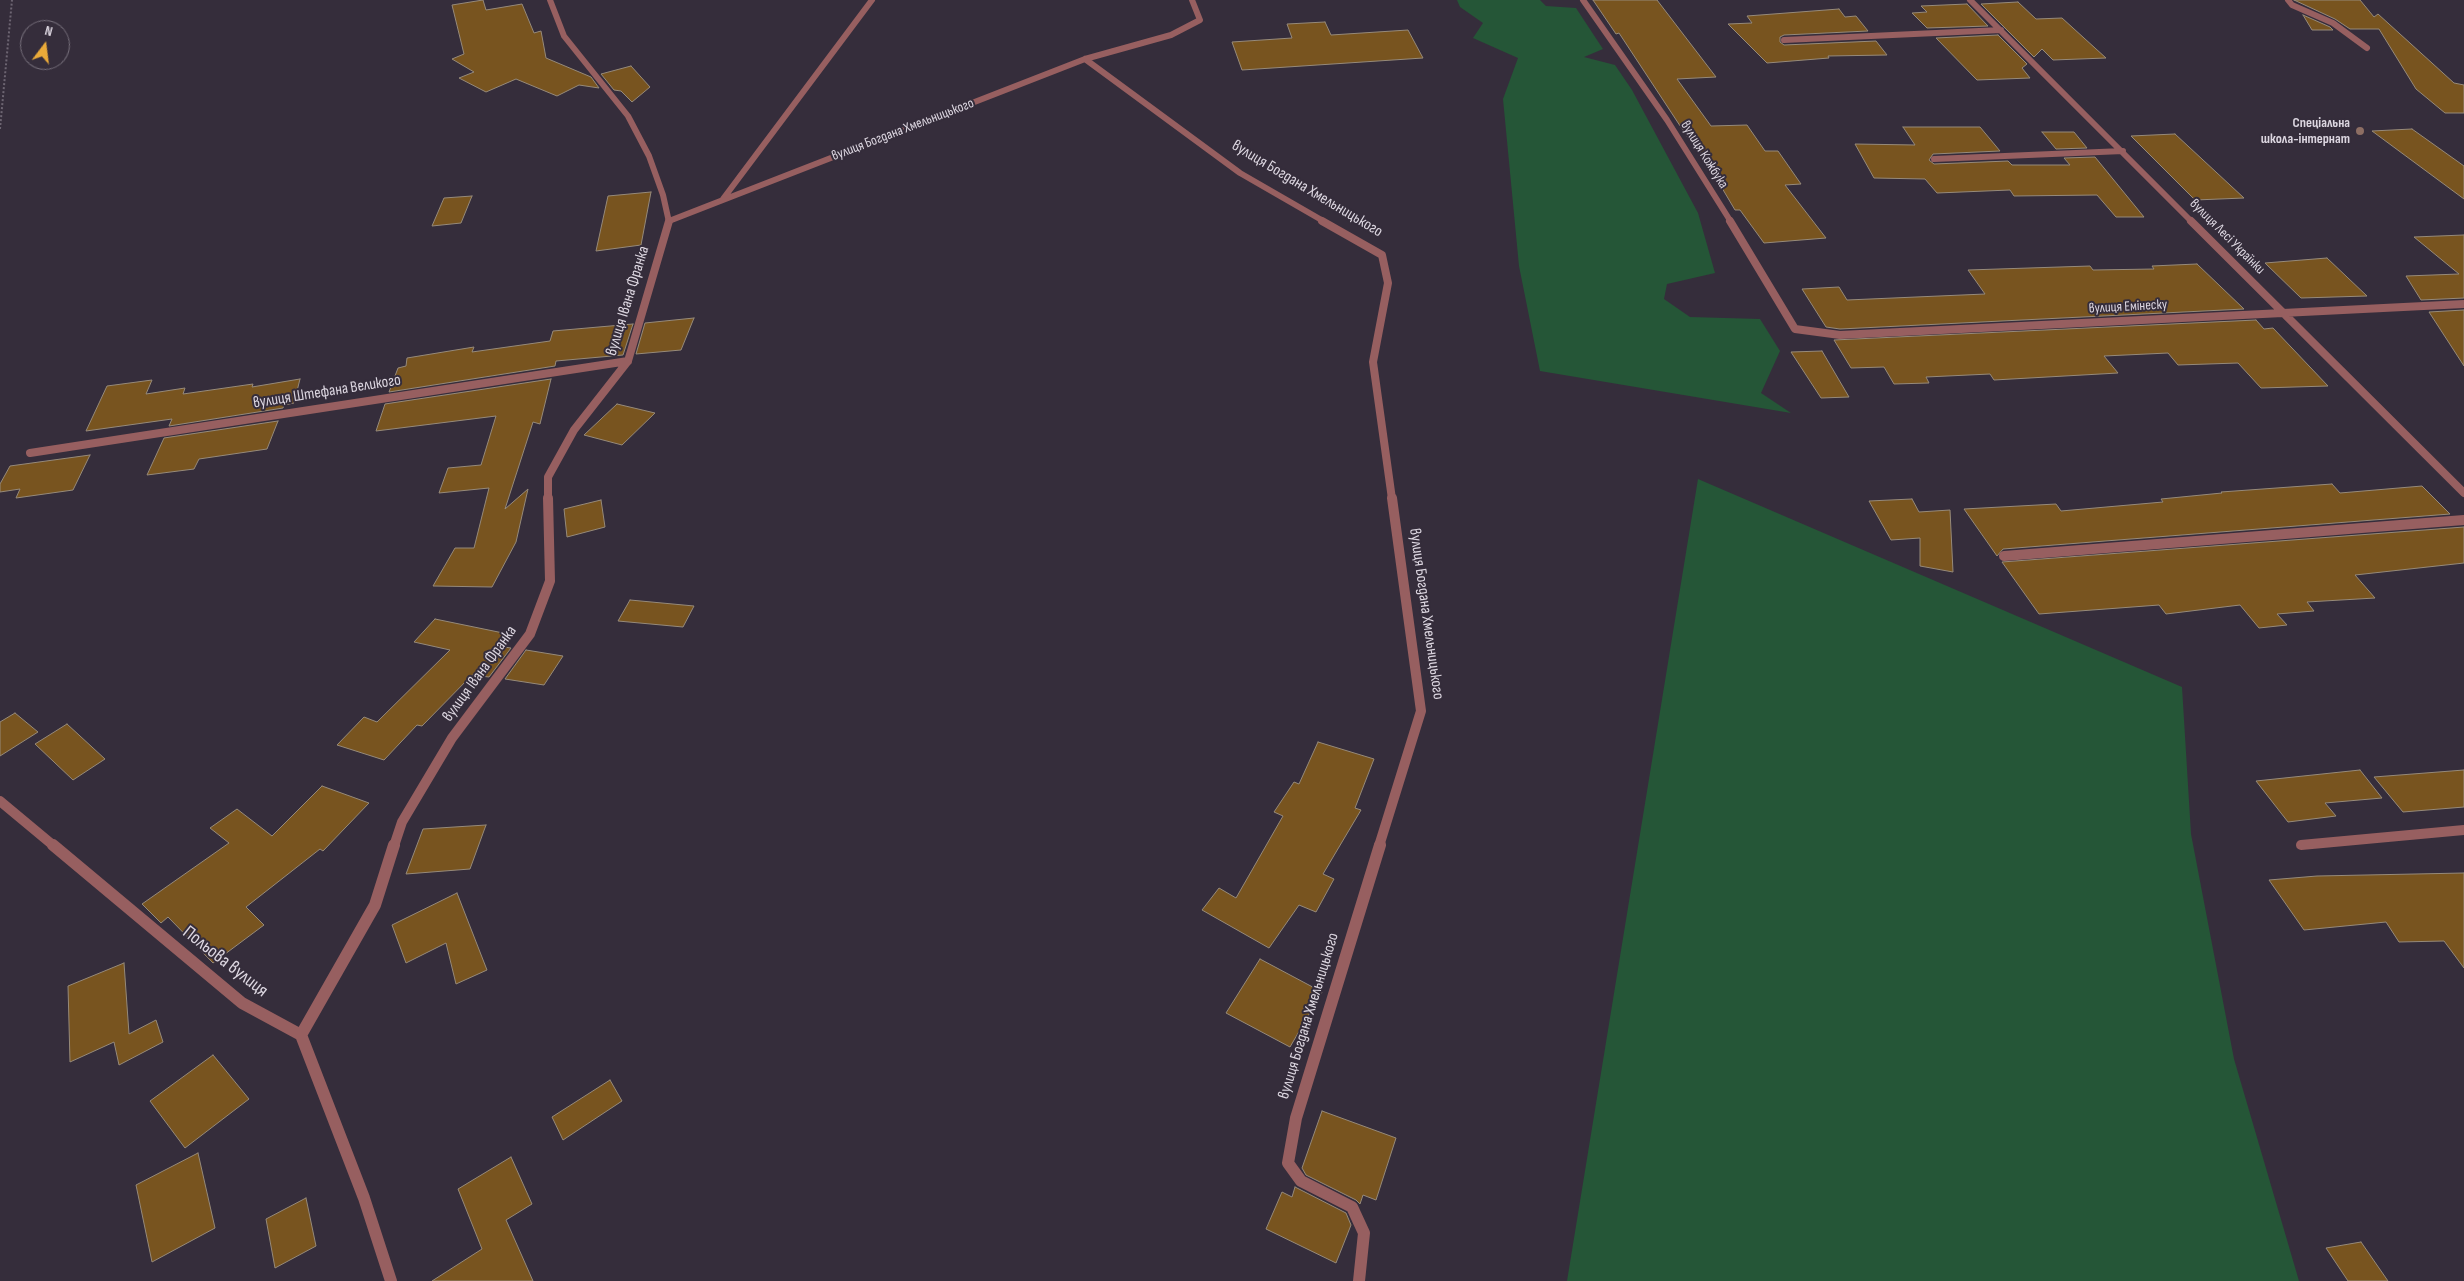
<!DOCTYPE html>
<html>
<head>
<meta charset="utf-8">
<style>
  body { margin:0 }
  #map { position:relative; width:2464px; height:1281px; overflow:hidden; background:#352d3b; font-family:"Sofia Sans Condensed",sans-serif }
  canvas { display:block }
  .north { position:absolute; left:20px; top:20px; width:50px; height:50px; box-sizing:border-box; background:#352d3b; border:1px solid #78717d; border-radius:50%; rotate:15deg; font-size:14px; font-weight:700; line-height:20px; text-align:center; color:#dcd6e0 }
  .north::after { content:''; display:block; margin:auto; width:18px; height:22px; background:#eaaa39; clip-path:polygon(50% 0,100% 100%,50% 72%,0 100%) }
</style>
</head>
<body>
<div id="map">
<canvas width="2464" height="1281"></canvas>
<div class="north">N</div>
</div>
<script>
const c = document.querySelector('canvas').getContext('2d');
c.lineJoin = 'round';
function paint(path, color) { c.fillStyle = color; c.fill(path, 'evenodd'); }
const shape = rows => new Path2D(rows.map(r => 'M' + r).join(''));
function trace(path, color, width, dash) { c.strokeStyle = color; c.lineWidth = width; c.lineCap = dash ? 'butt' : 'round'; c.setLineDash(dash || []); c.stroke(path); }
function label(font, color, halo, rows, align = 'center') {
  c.font = font + ' "Sofia Sans Condensed",sans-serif'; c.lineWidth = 4; c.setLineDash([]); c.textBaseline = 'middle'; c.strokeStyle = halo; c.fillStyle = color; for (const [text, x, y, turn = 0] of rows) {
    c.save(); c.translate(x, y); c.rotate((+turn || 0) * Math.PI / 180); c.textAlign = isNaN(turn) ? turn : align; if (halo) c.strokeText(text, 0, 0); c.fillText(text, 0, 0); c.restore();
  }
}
paint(shape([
  [1457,0,1540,0,1546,6,1576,8,1603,49,1584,57,1615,65,1632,90,1698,213,1715,273,1667,284,1664,299,1690,317,1760,319,1780,351,1761,393,1791,413,1540,371,1519,266,1503,99,1518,58,1473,38,1483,23,1460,7],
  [1698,479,2182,687,2191,834,2234,1059,2299,1281,1567,1281]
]), '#255637');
const building = shape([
  [483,0,486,10,522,4,534,33,541,31,546,58,591,77,599,88,579,85,557,96,516,79,486,92,459,78,474,72,452,59,464,54,452,5,483,0],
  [1593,0,1657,0,1716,77,1677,79,1711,126,1747,125,1765,151,1778,151,1801,184,1785,185,1826,238,1764,243,1740,210,1735,210,1696,144,1692,144,1619,33,1616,34,1593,0],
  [2294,0,2360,0,2374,17,2378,14,2454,83,2464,85,2464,113,2445,113,2416,89,2379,29,2350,29,2335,19,2294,0],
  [2018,2,2036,19,2062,18,2106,58,2053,60,2042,49,2034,57,1981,4,2018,2],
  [1967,4,1988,26,1927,28,1912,13,1927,12,1921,6,1967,4],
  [1839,9,1845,17,1856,16,1868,31,1784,35,1780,37,1780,42,1784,45,1876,41,1887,55,1828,56,1829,58,1767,63,1728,24,1752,23,1747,16,1839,9],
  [2303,15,2330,27,2333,30,2312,30,2303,15],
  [1325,22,1331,35,1408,30,1423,58,1242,70,1232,42,1292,38,1287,24,1325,22],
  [1998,35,2027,64,2022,68,2030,78,1977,80,1936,38,1998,35],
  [631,66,650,87,632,102,621,91,614,90,601,74,631,66],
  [1903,127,1980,127,2000,151,1933,154,1929,160,1934,164,2008,161,2012,165,2070,165,2064,158,2095,157,2144,217,2116,217,2097,195,2014,196,2010,190,1937,193,1925,179,1874,178,1855,144,1915,145,1903,127],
  [2412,129,2464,166,2464,199,2372,131,2412,129],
  [2042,132,2074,132,2087,148,2056,149,2042,132],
  [2175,134,2244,198,2195,200,2131,136,2175,134],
  [651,192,641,245,596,251,608,196,651,192],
  [472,196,461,223,432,226,444,198,472,196],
  [2464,235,2464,298,2421,300,2406,276,2459,274,2414,237,2464,235],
  [2327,258,2367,296,2301,298,2265,263,2327,258],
  [2197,264,2244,309,1840,329,1826,327,1802,289,1839,287,1847,300,1985,294,1968,270,2090,266,2093,270,2154,269,2152,266,2197,264],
  [2464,310,2464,366,2429,312,2464,310],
  [694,318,681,350,636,354,645,323,694,318],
  [2256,320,2264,329,2273,328,2328,386,2261,388,2238,363,2178,365,2168,353,2104,356,2118,373,1994,380,1990,374,1926,377,1929,383,1894,384,1884,367,1851,368,1834,340,2256,320],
  [633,324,623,355,556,361,555,366,389,392,398,368,406,366,407,358,474,347,472,352,550,341,553,331,633,324],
  [1822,351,1849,397,1821,398,1791,352,1822,351],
  [300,379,294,403,284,405,283,408,169,426,172,419,86,431,107,386,152,380,146,394,185,388,183,394,253,384,252,387,300,379],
  [551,379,540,424,533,422,505,509,528,489,516,542,492,587,433,586,455,548,474,548,489,488,439,493,448,468,481,465,496,416,376,431,385,404,551,379],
  [617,404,655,413,622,445,584,435,617,404],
  [278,421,267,449,199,459,194,469,147,475,164,438,278,421],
  [90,455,73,490,16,498,20,489,0,492,0,484,10,466,90,455],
  [2332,484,2340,493,2422,486,2450,514,2003,549,1997,556,1964,509,2056,504,2061,511,2163,502,2161,499,2222,493,2221,492,2332,484],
  [1912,499,1919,512,1950,510,1953,572,1920,566,1920,538,1891,540,1869,501,1912,499],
  [601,500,605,527,567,537,564,509,601,500],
  [2464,527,2464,563,2355,575,2375,598,2307,602,2314,611,2277,614,2287,625,2259,628,2240,605,2166,614,2159,605,2039,614,2002,562,2464,527],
  [630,600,694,606,683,627,618,621,630,600],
  [435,619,508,634,497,646,511,648,489,677,472,675,422,726,417,725,384,760,337,745,364,717,377,722,450,650,414,642,435,619],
  [526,650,563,656,544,685,505,679,526,650],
  [15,713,38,732,0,756,0,722,15,713],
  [67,724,105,759,73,780,35,744,67,724],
  [1318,742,1374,759,1355,808,1361,810,1323,874,1334,879,1316,912,1299,905,1269,948,1202,910,1219,888,1236,898,1283,816,1274,812,1294,782,1299,784,1318,742],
  [2360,770,2382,798,2325,803,2336,816,2288,822,2256,781,2360,770],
  [2464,770,2464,807,2403,812,2374,777,2464,770],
  [322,786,369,803,323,851,320,849,246,907,264,925,213,963,168,917,161,923,142,904,229,843,210,828,237,809,272,836,322,786],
  [486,825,470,869,406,874,423,829,486,825],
  [2464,873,2464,968,2444,941,2399,942,2386,922,2304,930,2269,880,2317,876,2464,873],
  [457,893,487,970,456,984,446,943,406,963,392,925,457,893],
  [1260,959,1322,992,1290,1047,1226,1013,1260,959],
  [124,963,129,1034,156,1020,163,1042,119,1065,114,1042,70,1062,68,986,124,963],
  [213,1055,249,1099,185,1148,150,1101,213,1055],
  [610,1080,622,1101,563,1140,552,1117,610,1080],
  [1322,1111,1396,1138,1376,1200,1363,1195,1360,1204,1356,1200,1306,1175,1302,1168,1322,1111],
  [198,1153,215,1228,152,1262,136,1185,198,1153],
  [511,1157,532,1204,506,1220,533,1281,432,1281,482,1249,458,1189,511,1157],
  [1295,1187,1346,1213,1351,1225,1336,1263,1266,1229,1282,1192,1292,1197,1295,1187],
  [306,1198,316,1246,275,1268,266,1219,306,1198],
  [2361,1242,2388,1281,2348,1281,2326,1248,2361,1242]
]);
paint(building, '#78541f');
trace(building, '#968a7a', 1);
trace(shape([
  [0,129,12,0]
]), '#6d6572', 2, [2, 2]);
trace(shape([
  [550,0,564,36,628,116,649,156,663,195,669,222],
  [1583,0,1667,120,1731,222],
  [1970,0,2192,222],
  [2288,0,2292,5,2333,23,2367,48],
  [1784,40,2001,30],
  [1085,59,1240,173,1325,222],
  [1934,159,2123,151],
  [723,199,872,0],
  [669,221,1085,59,1171,35,1200,20,1192,0]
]), '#975f60', 6);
trace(shape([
  [1322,221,1382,255,1388,283,1373,362,1392,499],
  [1730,221,1795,329,1840,335,2464,304],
  [2191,221,2464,493],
  [30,453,628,361],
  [548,499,548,477,574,430,628,361,669,221]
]), '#975f60', 8);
trace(shape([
  [2004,556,2464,520],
  [0,801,54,846],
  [2301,845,2464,830],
  [394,846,402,822,452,738,530,634,550,581,548,498],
  [1379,846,1421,711,1392,498]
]), '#975f60', 10);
trace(shape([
  [53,845,242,1003,301,1035,364,1198,391,1281],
  [301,1035,375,905,394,845],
  [1359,1281,1364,1233,1352,1207,1301,1181,1288,1163,1296,1118,1380,845]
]), '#975f60', 12);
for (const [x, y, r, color] of [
  [2360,131,5,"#8d6e63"]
]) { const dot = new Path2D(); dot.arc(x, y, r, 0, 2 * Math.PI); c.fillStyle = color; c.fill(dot); trace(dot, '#352d3b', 2); }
label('bold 14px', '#dcd6e0', '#352d3b', [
  ["Спеціальна",2350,123],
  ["школа-інтернат",2350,139]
], 'right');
label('14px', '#dcd6e0', '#352d3b', [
  ["вулиця Богдана Хмельницького",903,130,-21],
  ["вулиця Кожбука",1704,155,58],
  ["вулиця Лесі Українки",2227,237,45],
  ["вулиця Емінеску",2128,307,-3]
]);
label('16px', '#dcd6e0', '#352d3b', [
  ["вулиця Богдана Хмельницького",1307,189,31],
  ["вулиця Івана Франка",628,301,-73],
  ["вулиця Штефана Великого",327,392,-9],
  ["вулиця Богдана Хмельницького",1426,614,82],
  ["вулиця Івана Франка",480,674,-54],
  ["вулиця Богдана Хмельницького",1309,1016,-73]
]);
label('19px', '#dcd6e0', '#352d3b', [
  ["Польова вулиця",225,962,38]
]);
</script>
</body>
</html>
